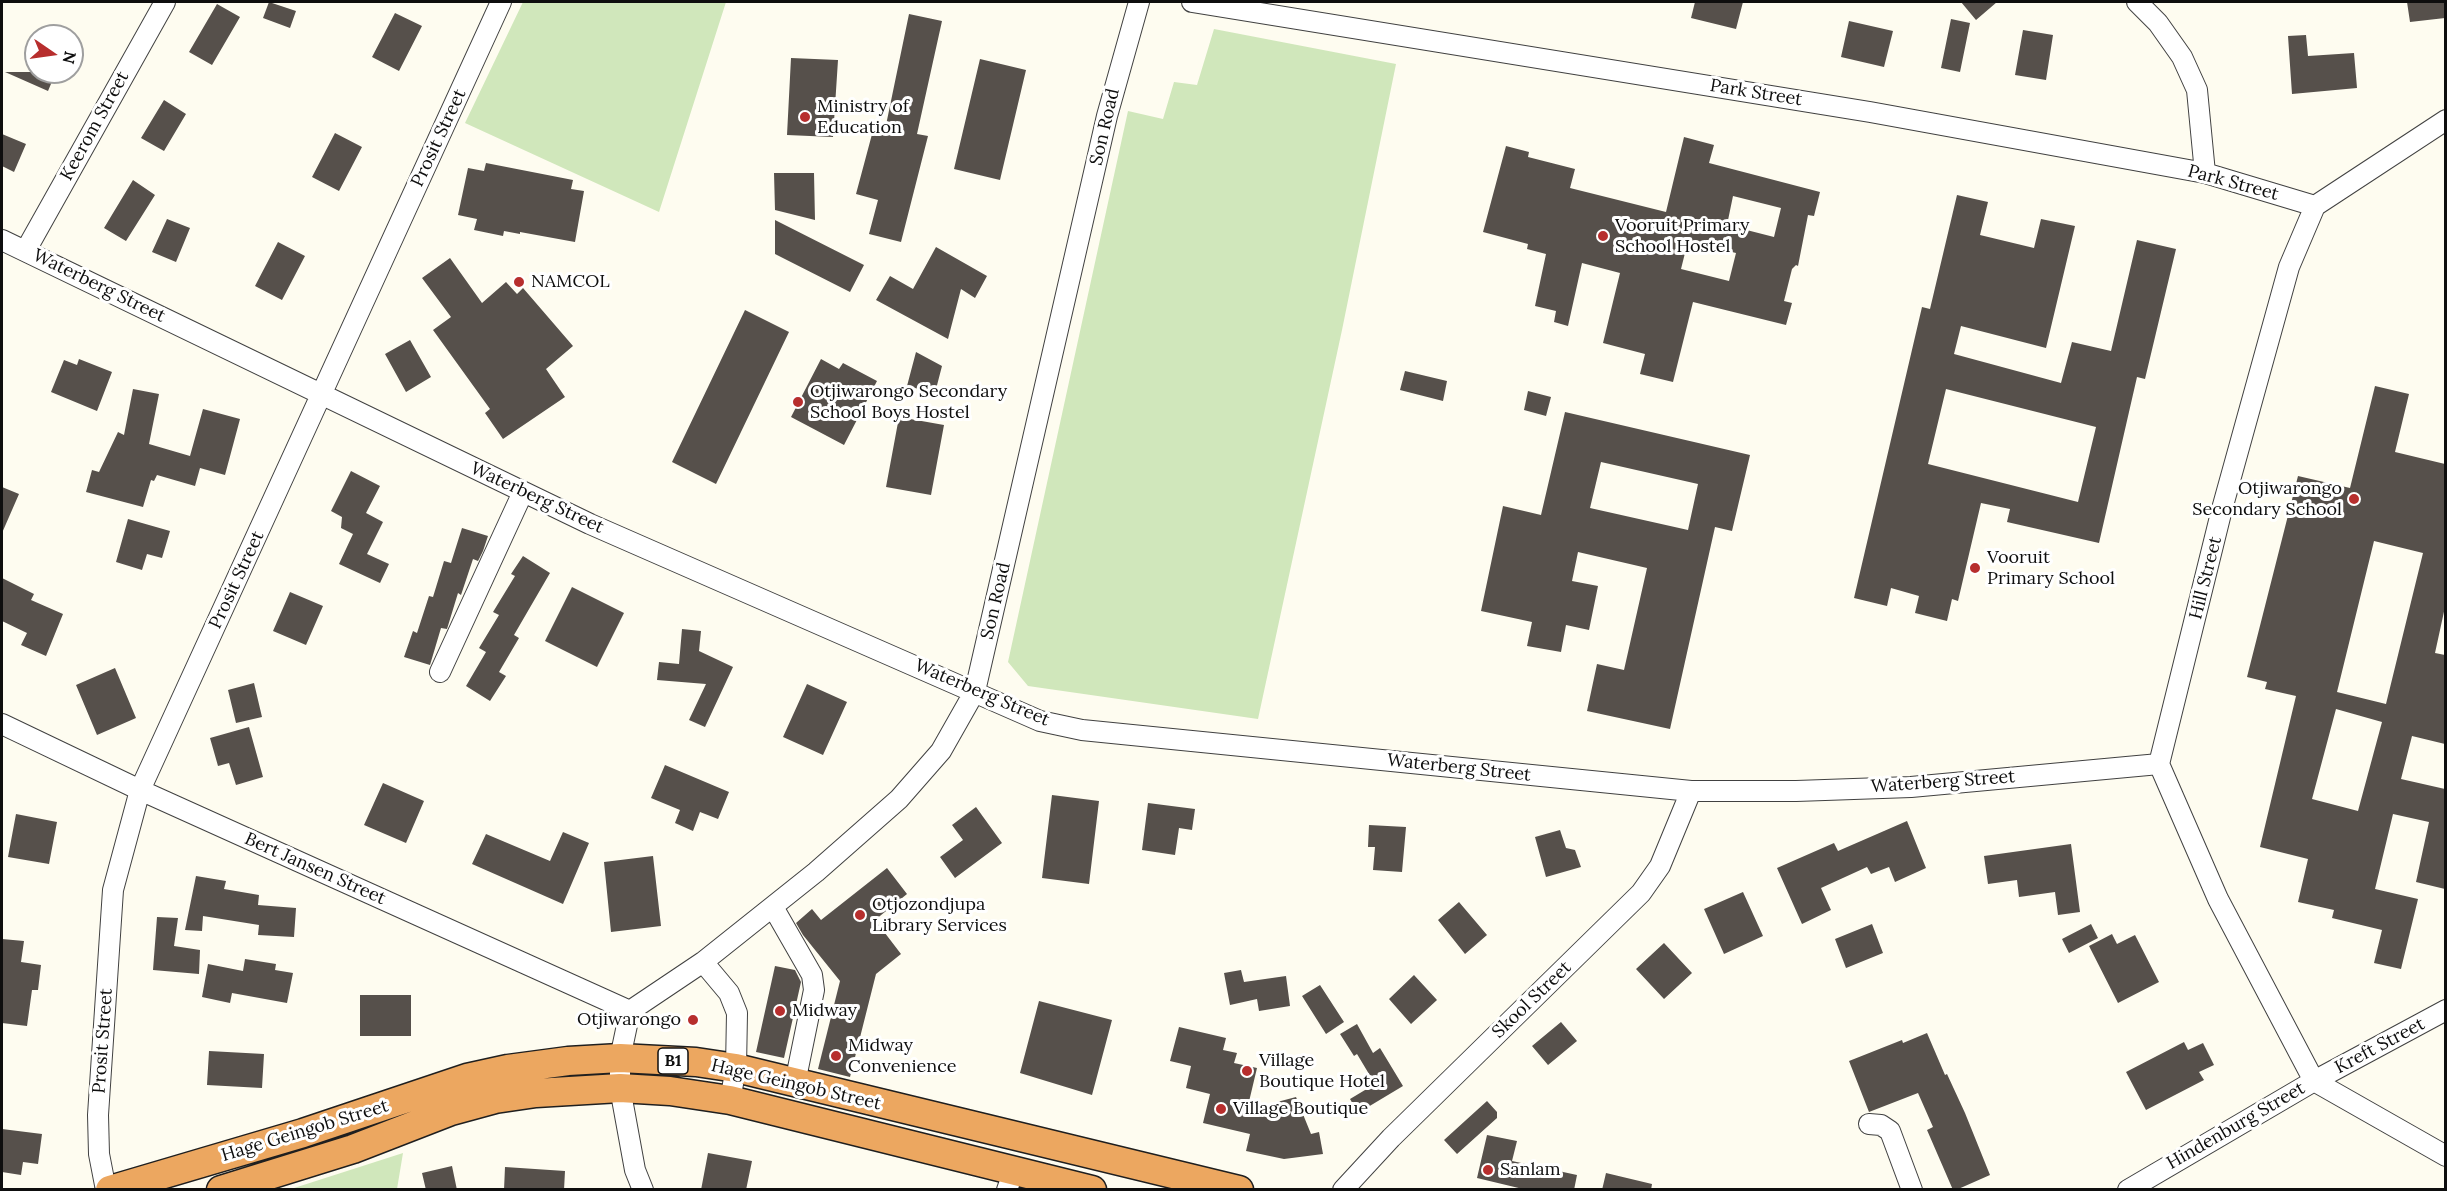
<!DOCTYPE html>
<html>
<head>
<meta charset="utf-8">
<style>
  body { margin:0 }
  #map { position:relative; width:2447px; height:1191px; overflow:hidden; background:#fefcf0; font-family:Lora,serif }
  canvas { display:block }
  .frame { position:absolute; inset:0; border:3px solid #0e0e0e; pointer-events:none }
  .north { position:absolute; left:24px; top:24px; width:60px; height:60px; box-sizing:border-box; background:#fff; border:2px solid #9f9f9f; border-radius:50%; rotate:103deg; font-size:16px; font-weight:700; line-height:24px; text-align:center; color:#0e0e0e }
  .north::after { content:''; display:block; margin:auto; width:21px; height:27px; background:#b72e2d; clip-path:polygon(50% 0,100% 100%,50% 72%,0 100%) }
</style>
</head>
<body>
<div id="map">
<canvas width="2447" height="1191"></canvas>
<div class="frame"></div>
<div class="north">N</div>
</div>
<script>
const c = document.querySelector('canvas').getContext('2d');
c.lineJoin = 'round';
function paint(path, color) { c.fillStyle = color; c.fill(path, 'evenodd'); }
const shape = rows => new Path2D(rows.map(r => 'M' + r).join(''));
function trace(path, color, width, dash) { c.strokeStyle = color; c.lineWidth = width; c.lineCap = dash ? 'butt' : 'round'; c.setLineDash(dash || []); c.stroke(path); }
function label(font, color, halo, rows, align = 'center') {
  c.font = font + ' Lora,serif'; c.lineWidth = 6; c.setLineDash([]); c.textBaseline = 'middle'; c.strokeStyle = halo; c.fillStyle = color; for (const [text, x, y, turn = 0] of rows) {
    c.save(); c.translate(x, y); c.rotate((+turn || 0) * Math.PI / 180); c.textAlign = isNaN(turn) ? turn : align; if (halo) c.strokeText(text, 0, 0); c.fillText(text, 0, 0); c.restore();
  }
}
paint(shape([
  [523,2,726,2,659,212,465,123],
  [1214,29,1396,64,1342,330,1258,719,1028,686,1008,662,1128,111,1163,119,1174,82,1197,85],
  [403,1153,397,1189,291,1189]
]), '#d0e7bb');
paint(shape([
  [269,2,296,11,290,28,263,18],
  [1695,2,1743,2,1736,29,1691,18],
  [1961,2,1997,2,1976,20],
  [2407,2,2445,2,2445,18,2410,22],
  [217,4,240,17,212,65,189,52],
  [395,13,422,26,399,71,372,57],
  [909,14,942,21,917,134,928,136,901,242,869,234,878,200,856,194,875,123,886,125],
  [1951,19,1970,23,1960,72,1941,68],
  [1849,21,1893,31,1884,67,1841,57],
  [2023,30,2053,35,2046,80,2015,75],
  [2306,35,2308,56,2354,53,2357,88,2292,94,2288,36],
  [791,58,838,60,833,137,787,135],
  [980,59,1026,70,1000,180,954,169],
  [5,72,56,72,48,91],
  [164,100,186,114,164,151,141,138],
  [335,133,362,147,339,191,312,177],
  [2,134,26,144,14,172,2,166],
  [1684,137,1714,145,1709,163,1820,192,1814,216,1808,215,1798,266,1796,265,1792,269,1784,301,1792,303,1786,325,1693,302,1673,382,1640,374,1645,354,1603,343,1620,273,1582,263,1568,326,1554,322,1556,311,1535,306,1546,254,1527,249,1528,244,1483,232,1506,146,1529,152,1528,157,1575,169,1570,188,1666,212],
  [1733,196,1781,208,1774,237,1727,225],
  [1688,241,1736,253,1729,281,1681,269],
  [486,163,573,180,571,189,584,191,575,242,520,232,520,234,504,231,503,236,474,230,477,219,458,215,468,168,484,171],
  [774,173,814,173,815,220,775,210],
  [133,180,155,195,126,241,104,228],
  [1957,195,1988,202,1980,235,2034,248,2041,219,2075,226,2046,348,1961,326,1954,354,2061,383,2072,342,2111,351,2137,240,2176,249,2145,379,2137,377,2099,543,2007,522,2010,509,1981,503,1958,601,1952,599,1947,621,1915,613,1919,596,1891,588,1887,606,1854,598,1922,307,1930,309],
  [1946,389,2096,427,2078,502,1928,464],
  [167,219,190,228,176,262,152,252],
  [775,220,864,265,850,292,775,254],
  [278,242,305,256,282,300,255,286],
  [936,247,987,276,975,298,961,289,948,339,876,300,890,276,913,289],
  [450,258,482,303,506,282,517,294,523,288,573,346,546,369,565,397,503,439,485,413,490,409,433,330,451,317,422,278],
  [745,310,789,332,716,484,672,462],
  [410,340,431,377,406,392,385,354],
  [916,352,942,366,935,393,907,386],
  [79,359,112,372,97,411,51,392,64,360,77,365],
  [821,359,839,369,843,363,877,381,844,445,791,417],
  [1405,371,1447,381,1443,401,1400,390],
  [2375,386,2409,394,2395,452,2445,464,2445,607,2435,653,2445,655,2445,744,2412,736,2401,779,2445,789,2445,889,2416,882,2429,822,2393,814,2375,889,2418,899,2401,969,2374,963,2382,930,2332,918,2334,910,2298,902,2308,859,2260,847,2296,696,2265,689,2267,682,2247,677,2298,476,2350,488],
  [2374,541,2423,553,2386,704,2337,692],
  [2336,709,2382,722,2358,811,2312,799],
  [133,389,159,394,149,444,190,456,203,409,240,419,225,475,200,468,195,486,157,475,154,481,151,480,143,507,86,492,92,470,99,472,118,432,124,435],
  [1528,391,1551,397,1546,416,1524,410],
  [1565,412,1750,455,1732,531,1715,527,1670,729,1587,711,1597,664,1624,670,1647,568,1578,552,1572,581,1598,586,1589,630,1566,625,1561,652,1527,646,1532,622,1481,611,1503,506,1541,515],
  [1601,462,1698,484,1688,530,1590,508],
  [899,417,944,425,931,495,886,487],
  [351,471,380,486,366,513,383,522,367,554,389,564,380,583,339,564,353,534,341,528,342,517,331,511],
  [2,487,19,494,2,533],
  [128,519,170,531,162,558,147,554,142,570,116,562],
  [462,528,488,536,483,551,478,561,473,559,461,595,458,593,447,629,441,628,430,665,404,657,413,631,417,633,429,596,433,597,444,561,451,563],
  [523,556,550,573,514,635,519,638,499,672,506,676,490,701,466,686,486,652,479,648,499,615,493,612,515,576,511,574],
  [2,578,34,594,31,600,63,614,46,656,21,645,27,633,2,621],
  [572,587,624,613,597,667,545,641],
  [290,592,323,606,306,645,273,631],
  [682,629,701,631,699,651,733,667,705,727,689,720,706,684,657,680,659,662,679,664],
  [115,668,136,718,97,735,76,685],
  [254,683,262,717,236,723,228,690],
  [807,684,847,702,823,755,783,737],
  [249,727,263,777,236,785,229,763,218,766,210,738],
  [665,765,729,792,718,819,700,812,693,831,675,823,680,810,651,798],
  [383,783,424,801,406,843,364,825],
  [1052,795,1099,801,1089,884,1042,878],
  [1148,803,1195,809,1192,830,1179,828,1175,855,1142,850],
  [976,807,1002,843,955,878,940,857,963,840,952,825],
  [16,814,57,822,49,864,8,857],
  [1907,821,1926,868,1895,882,1889,867,1871,874,1867,867,1821,888,1831,910,1802,924,1777,868,1834,843,1838,851],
  [1369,825,1406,827,1402,872,1373,870,1375,847,1368,847],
  [1560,830,1566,848,1575,850,1581,867,1546,877,1535,837],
  [563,832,589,843,563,904,472,864,486,834,550,861],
  [2071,844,2080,912,2058,915,2055,892,2019,897,2017,880,1988,884,1984,856],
  [653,856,661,926,611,932,604,862],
  [887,868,907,894,875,920,901,954,876,974,850,1077,818,1069,840,981,803,935,796,923,812,909,821,920],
  [196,876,226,881,224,889,259,895,258,905,296,908,294,937,258,935,259,925,203,916,202,931,185,930],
  [1743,892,1763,936,1724,954,1704,909],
  [1459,902,1487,935,1465,954,1438,920],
  [157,917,178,918,174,946,200,950,199,974,153,970],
  [1872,924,1883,953,1846,968,1835,939],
  [2091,924,2098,938,2069,953,2062,939],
  [2112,934,2117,944,2135,935,2159,982,2118,1003,2089,946],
  [2,939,24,941,21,962,41,965,38,990,32,990,27,1026,2,1023],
  [1664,943,1692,973,1664,999,1636,969],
  [245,959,276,964,275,970,293,973,287,1003,232,993,230,1003,202,997,208,964,243,971],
  [775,966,795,970,801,982,784,1058,756,1052],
  [1241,970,1244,982,1286,976,1290,1006,1259,1011,1257,999,1230,1005,1224,973],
  [1414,975,1437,1000,1411,1024,1389,999],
  [1320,985,1344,1022,1326,1034,1302,996],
  [360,995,411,995,411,1036,360,1036],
  [1039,1001,1112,1020,1092,1095,1020,1073],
  [1561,1022,1577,1041,1548,1065,1532,1046],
  [1357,1024,1373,1053,1380,1048,1403,1086,1358,1113,1350,1099,1375,1084,1357,1054,1354,1056,1340,1034],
  [1179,1027,1226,1038,1223,1050,1237,1053,1234,1063,1257,1068,1247,1110,1296,1097,1311,1134,1319,1132,1323,1154,1284,1159,1246,1151,1250,1134,1203,1123,1210,1094,1186,1088,1191,1066,1170,1061],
  [1927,1033,1945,1075,1947,1074,1965,1113,1990,1175,1956,1190,1953,1190,1927,1130,1933,1127,1918,1093,1869,1112,1849,1061,1902,1040,1903,1043],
  [2184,1042,2188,1050,2203,1043,2214,1065,2199,1072,2204,1080,2146,1110,2126,1072],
  [209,1051,264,1054,262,1088,207,1085],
  [1487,1101,1497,1112,1497,1118,1457,1154,1444,1140],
  [2,1129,42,1134,38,1164,23,1162,21,1175,2,1172],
  [1487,1135,1517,1141,1512,1161,1577,1175,1574,1190,1527,1190,1477,1178],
  [708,1153,752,1161,746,1190,701,1190],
  [452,1166,457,1190,426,1190,422,1173],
  [505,1167,565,1171,564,1190,504,1190],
  [1606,1173,1652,1184,1651,1190,1602,1190]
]), '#56504b');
const minor = shape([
  [1192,2,1870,112,2205,173,2315,206],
  [2137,2,2158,23,2182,57,2197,90,2205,173],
  [2,240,590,524,1040,721,1082,730,1691,791,1796,791,1911,787,2159,764],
  [26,250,165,2],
  [440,672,523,492],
  [2,724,140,790,630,1011],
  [773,907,812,975,814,990,795,1083],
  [703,962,729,993,737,1013,736,1068,730,1100],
  [2314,1081,2218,899,2159,764,2222,509,2289,267,2315,206,2446,120],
  [2314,1081,2446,1156],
  [1869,1124,1881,1125,1890,1131,1912,1190],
  [106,1190,99,1154,98,1115,113,890,140,790,501,2],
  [643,1190,635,1170,620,1088,620,1058,630,1011,703,962,816,872,899,799,941,751,975,691,1107,116,1139,2],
  [1007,1190,1014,1170],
  [1343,1190,1391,1138,1641,893,1660,866,1691,791],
  [2128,1190,2314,1081,2446,1010]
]);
const highway = shape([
  [110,1190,303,1133,467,1078,508,1069,568,1061,620,1058,696,1062,736,1068,1239,1190],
  [221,1190,353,1149,451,1111,495,1099,536,1093,620,1088,670,1091,730,1100,1092,1190]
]);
trace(minor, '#414141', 22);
trace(highway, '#1f1f1f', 31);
trace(minor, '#fff', 20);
trace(highway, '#eca760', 28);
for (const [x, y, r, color] of [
  [805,117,6,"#b72e2d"],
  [1603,236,6,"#b72e2d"],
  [519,282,6,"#b72e2d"],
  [798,402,6,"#b72e2d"],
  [2354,499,6,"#b72e2d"],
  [1975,568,6,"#b72e2d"],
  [860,915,6,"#b72e2d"],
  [780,1011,6,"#b72e2d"],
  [693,1020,6,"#b72e2d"],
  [836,1056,6,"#b72e2d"],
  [1247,1071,6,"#b72e2d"],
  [1221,1109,6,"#b72e2d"],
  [1488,1170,6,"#b72e2d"]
]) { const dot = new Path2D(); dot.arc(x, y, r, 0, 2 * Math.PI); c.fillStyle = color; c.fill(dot); trace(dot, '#fff', 2); }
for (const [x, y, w] of [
  [673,1061,30]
]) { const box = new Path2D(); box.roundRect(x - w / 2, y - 13, w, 26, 4.5); c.fillStyle = '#fff'; c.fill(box); trace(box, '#0e0e0e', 1.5); }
label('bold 16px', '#0e0e0e', null, [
  ["B1",673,1061]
]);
label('18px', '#0e0e0e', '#fff', [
  ["Park Street",1756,93,9],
  ["Keerom Street",95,126,-61],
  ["Son Road",1105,127,-77],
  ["Prosit Street",439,138,-65],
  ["Park Street",2233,183,15],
  ["Waterberg Street",99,286,26],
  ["Waterberg Street",537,498,25],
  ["Hill Street",2206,578,-76],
  ["Prosit Street",237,580,-65],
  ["Son Road",996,601,-77],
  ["Waterberg Street",982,693,23],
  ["Waterberg Street",1459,768,6],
  ["Waterberg Street",1943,782,-4],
  ["Bert Jansen Street",315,869,24],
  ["Skool Street",1532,1000,-44],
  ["Prosit Street",103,1041,-86],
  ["Kreft Street",2380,1046,-28],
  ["Hage Geingob Street",796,1085,13],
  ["Hindenburg Street",2236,1126,-30],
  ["Hage Geingob Street",305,1131,-17]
]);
label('18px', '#0e0e0e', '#fff', [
  ["Ministry of",817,107],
  ["Education",817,128],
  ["Vooruit Primary",1615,226],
  ["School Hostel",1615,247],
  ["NAMCOL",531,282],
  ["Otjiwarongo Secondary",810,392],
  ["School Boys Hostel",810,413],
  ["Otjiwarongo",2342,489,"right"],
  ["Secondary School",2342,510,"right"],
  ["Vooruit",1987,558],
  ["Primary School",1987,579],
  ["Otjozondjupa",872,905],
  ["Library Services",872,926],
  ["Midway",792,1011],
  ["Otjiwarongo",681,1020,"right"],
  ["Midway",848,1046],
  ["Convenience",848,1067],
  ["Village",1259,1061],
  ["Boutique Hotel",1259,1082],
  ["Village Boutique",1233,1109],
  ["Sanlam",1500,1170]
], 'left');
</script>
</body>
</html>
